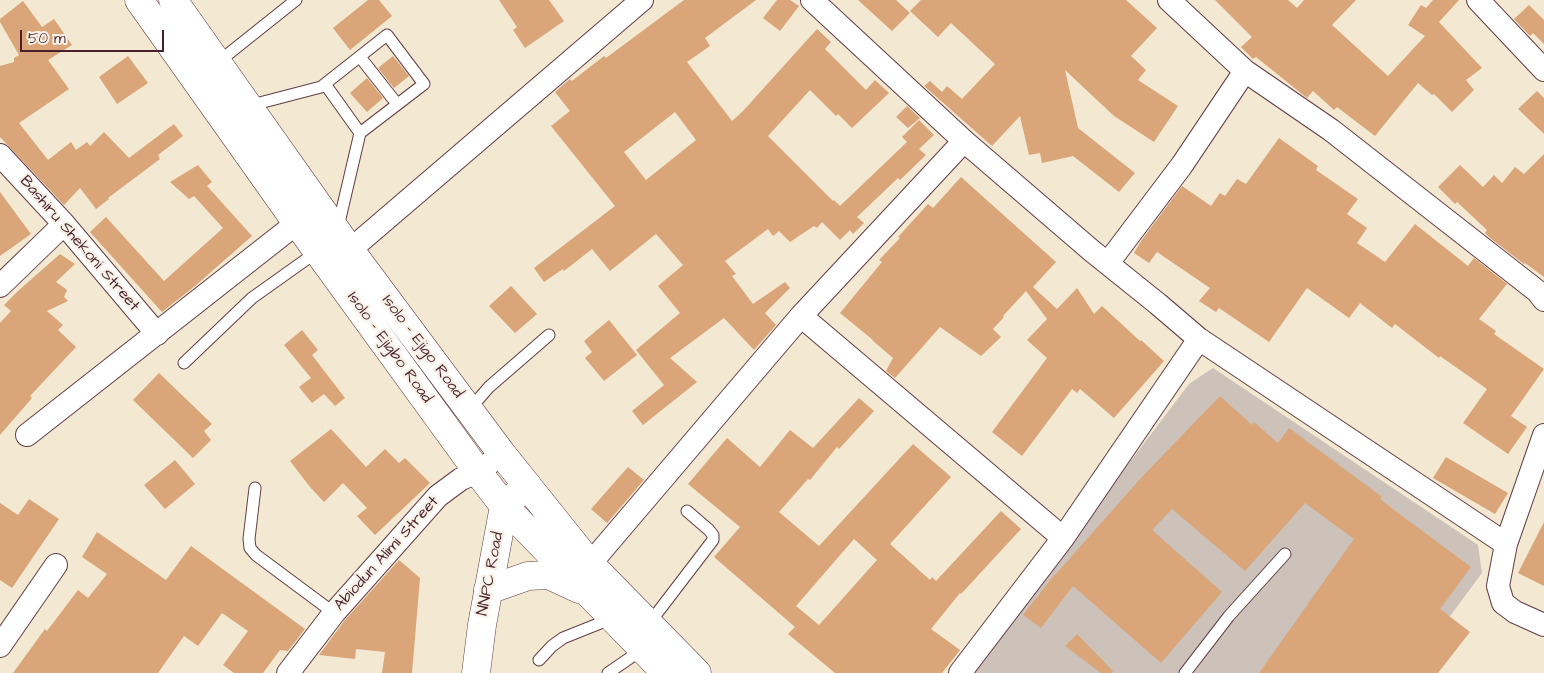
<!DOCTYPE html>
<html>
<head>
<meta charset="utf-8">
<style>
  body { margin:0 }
  #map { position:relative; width:1544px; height:673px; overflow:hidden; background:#f3e8d2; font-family:"Architects Daughter",sans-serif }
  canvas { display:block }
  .scale { position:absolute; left:20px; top:30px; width:144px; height:22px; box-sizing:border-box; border:2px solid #4a1f2b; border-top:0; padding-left:6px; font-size:15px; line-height:18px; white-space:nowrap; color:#4a1f2b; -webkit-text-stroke:4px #f7f3e8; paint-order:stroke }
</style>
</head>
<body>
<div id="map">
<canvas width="1544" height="673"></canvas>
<div class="scale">50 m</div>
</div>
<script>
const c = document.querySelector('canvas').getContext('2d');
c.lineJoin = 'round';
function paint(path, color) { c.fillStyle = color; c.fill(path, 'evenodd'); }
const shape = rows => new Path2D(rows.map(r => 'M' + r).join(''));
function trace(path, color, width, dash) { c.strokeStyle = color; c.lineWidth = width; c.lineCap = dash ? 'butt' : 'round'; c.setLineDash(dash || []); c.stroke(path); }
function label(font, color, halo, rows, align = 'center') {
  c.font = font + ' "Architects Daughter",sans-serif'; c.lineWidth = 5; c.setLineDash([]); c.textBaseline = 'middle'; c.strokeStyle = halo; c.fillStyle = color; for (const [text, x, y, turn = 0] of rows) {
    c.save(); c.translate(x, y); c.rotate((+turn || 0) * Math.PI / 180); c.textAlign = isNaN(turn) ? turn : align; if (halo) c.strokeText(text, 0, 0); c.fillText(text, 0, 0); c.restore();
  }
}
paint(shape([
  [1213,368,1478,545,1482,573,1408,673,970,673,1189,384]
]), '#ccc2b9');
paint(shape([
  [368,0,379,0,392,16,350,50,333,28],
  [499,0,549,0,564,21,525,48,513,30,517,27],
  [684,0,756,0,705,38,710,46,687,62,732,121,743,111,817,29,831,42,825,49,866,90,875,80,889,93,852,128,838,114,836,116,810,90,768,136,833,201,834,200,840,206,907,142,902,137,919,120,934,135,919,149,926,155,900,180,898,178,857,217,864,223,853,234,850,230,840,240,822,222,817,228,814,226,790,242,779,231,773,236,768,229,725,261,736,274,732,276,753,304,785,282,790,288,765,313,776,325,754,350,724,318,670,358,697,382,643,425,632,411,664,385,636,350,680,313,658,286,683,265,656,234,610,271,592,249,564,271,563,269,544,282,534,268,615,206,551,126,570,111,555,92,570,79,572,81,604,56,606,58],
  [675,112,696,140,646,180,624,152],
  [777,0,790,0,799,6,780,31,763,18],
  [858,0,896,0,910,13,892,31],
  [921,0,1126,0,1157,28,1131,56,1146,70,1138,80,1178,106,1154,142,1114,116,1065,70,1078,128,1135,173,1119,192,1073,156,1042,163,1040,153,1029,155,1020,116,992,146,924,86,930,81,942,92,947,86,962,99,995,64,951,23,938,37,910,11],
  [1215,0,1288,0,1297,8,1304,0,1356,0,1332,25,1388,76,1425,36,1408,25,1421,5,1426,8,1433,0,1459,0,1439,22,1482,68,1466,80,1474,90,1452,112,1434,94,1432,95,1418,83,1375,136,1337,107,1334,110,1313,91,1307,98,1256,57,1253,59,1241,47,1252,37],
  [23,1,42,27,54,19,72,45,48,60,69,89,19,123,48,160,71,142,76,150,87,142,90,146,104,132,129,158,174,124,183,136,158,155,160,159,108,198,109,199,96,209,80,188,64,205,0,137,0,66,14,62,14,58,19,55,0,22,0,19],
  [1529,5,1544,20,1544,44,1533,33,1530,36,1514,19],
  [128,56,148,83,117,104,99,77],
  [393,56,409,76,394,88,378,68],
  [367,78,383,98,367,112,350,93],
  [1537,91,1544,98,1544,134,1518,109],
  [907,106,920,118,908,128,896,117],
  [1279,138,1318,166,1316,170,1358,199,1347,214,1367,228,1357,243,1385,262,1415,224,1468,266,1474,258,1507,284,1479,319,1496,331,1494,334,1544,369,1511,416,1527,427,1508,454,1463,423,1487,389,1440,356,1439,358,1395,324,1392,328,1360,303,1349,318,1307,288,1269,342,1219,308,1216,312,1199,301,1210,288,1157,252,1149,263,1134,253,1141,241,1182,186,1211,206,1220,193,1225,196,1237,179,1246,184],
  [1544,154,1544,277,1525,263,1524,264,1490,238,1485,233,1487,230,1457,202,1455,204,1438,187,1460,165,1483,187,1494,175,1502,183,1515,167,1524,174],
  [198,165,212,182,207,186,252,236,195,286,162,312,90,232,106,217,164,281,223,228,194,196,189,199,170,182],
  [961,177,1056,262,1033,287,1057,309,1077,288,1094,314,1102,306,1140,341,1141,340,1164,361,1114,418,1080,389,1077,393,1072,389,1022,456,992,432,1047,358,1027,340,1047,319,1026,291,1003,316,1004,317,993,329,1001,337,981,356,940,327,895,378,886,371,893,358,872,340,873,340,840,313,882,262,879,260,900,238,898,237,928,204,933,208],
  [0,192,31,234,0,256],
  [60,254,75,264,56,282,67,290,64,297,68,301,47,311,63,325,58,330,76,347,30,396,32,398,0,435,0,323,11,311,4,305,18,291],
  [511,286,537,314,515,333,489,306],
  [609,320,637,355,604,381,585,358,592,352,584,341],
  [302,330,318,350,312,355,345,398,335,406,324,394,312,403,299,387,311,378,284,345],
  [159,373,212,424,204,431,211,440,193,458,133,400],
  [1220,396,1252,425,1254,422,1278,443,1289,428,1382,497,1380,499,1394,510,1471,567,1440,609,1470,632,1438,673,1259,673,1354,539,1305,503,1245,571,1172,509,1152,530,1222,592,1161,663,1073,586,1041,628,1023,615,1055,574,1056,574,1141,478],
  [859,398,874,411,839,449,837,447,810,480,808,479,779,512,819,546,913,444,951,477,890,544,930,580,932,577,936,581,1001,511,1021,529,961,594,960,593,931,629,960,650,942,673,835,673,788,634,795,627,714,557,740,527,688,484,727,438,760,467,790,430,813,448],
  [854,539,877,560,819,625,796,606],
  [331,429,366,467,385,449,399,463,405,458,430,483,375,535,357,516,367,508,343,483,324,502,310,487,290,461],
  [1446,457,1508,493,1495,514,1433,478],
  [175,460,195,484,165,509,144,485],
  [628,467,644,480,607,523,591,509],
  [29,499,59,519,12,588,0,580,0,503,18,515],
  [1544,522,1544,586,1518,573],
  [97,532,166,580,191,546,305,629,288,651,280,650,263,673,234,673,223,665,248,631,222,613,198,646,184,636,158,673,13,673,45,629,47,631,78,590,88,598,107,574,82,557],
  [399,560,420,578,412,673,382,673,385,652,356,649,355,659,319,655,345,620],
  [1077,634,1113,671,1111,673,1101,673,1065,646]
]), '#d9a579');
const lane = shape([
  [360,57,397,104],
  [217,63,296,0],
  [325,84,360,133],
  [248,106,321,87,387,35,424,84,360,133,338,227],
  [184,363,252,298,318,251],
  [469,410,489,387,549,335],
  [255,488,249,539,250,548,256,555,334,613],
  [648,625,713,540,713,535,709,530,687,511],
  [539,660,552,646,563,638,613,618],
  [608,673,643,649],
  [1185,673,1229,616,1285,554]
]);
const street = shape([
  [812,0,964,141,1092,251,1158,304,1199,339,1506,544],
  [1169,0,1245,71,1331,130,1537,291,1544,300],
  [1478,0,1544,70],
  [964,141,801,316,1063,538],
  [0,155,64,224,157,334],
  [350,250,642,0],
  [1108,263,1182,165,1245,71],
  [0,286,64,224],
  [27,435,297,223],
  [1544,435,1506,544,1498,586,1503,603,1515,612,1544,625],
  [590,564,801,316],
  [0,646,56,565],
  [288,673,334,613,438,496,461,479,478,472,502,454],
  [960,673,1063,538,1199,339]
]);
const secondary = shape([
  [476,673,482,625,504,506,527,485]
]);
const primary = shape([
  [139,0,297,223,478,472,504,506,666,673],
  [173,0,350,250,502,454,590,564,697,673],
  [488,590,528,576,549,575,579,589]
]);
trace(lane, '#633d44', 13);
trace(street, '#633d44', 24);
trace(secondary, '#633d44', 29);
trace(primary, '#633d44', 29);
trace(lane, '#fff', 11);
trace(street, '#fff', 22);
trace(secondary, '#fff', 28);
trace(primary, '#fff', 28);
label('16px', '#4a1f2b', '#f7f3e8', [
  ["Bashiru Shekoni Street",79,244,49],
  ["Isolo - Ejigo Road",422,347,53],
  ["Isolo - Ejigbo Road",389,348,54],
  ["Abiodun Alimi Street",387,554,-48],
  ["NNPC Road",491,574,-79]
]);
</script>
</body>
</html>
